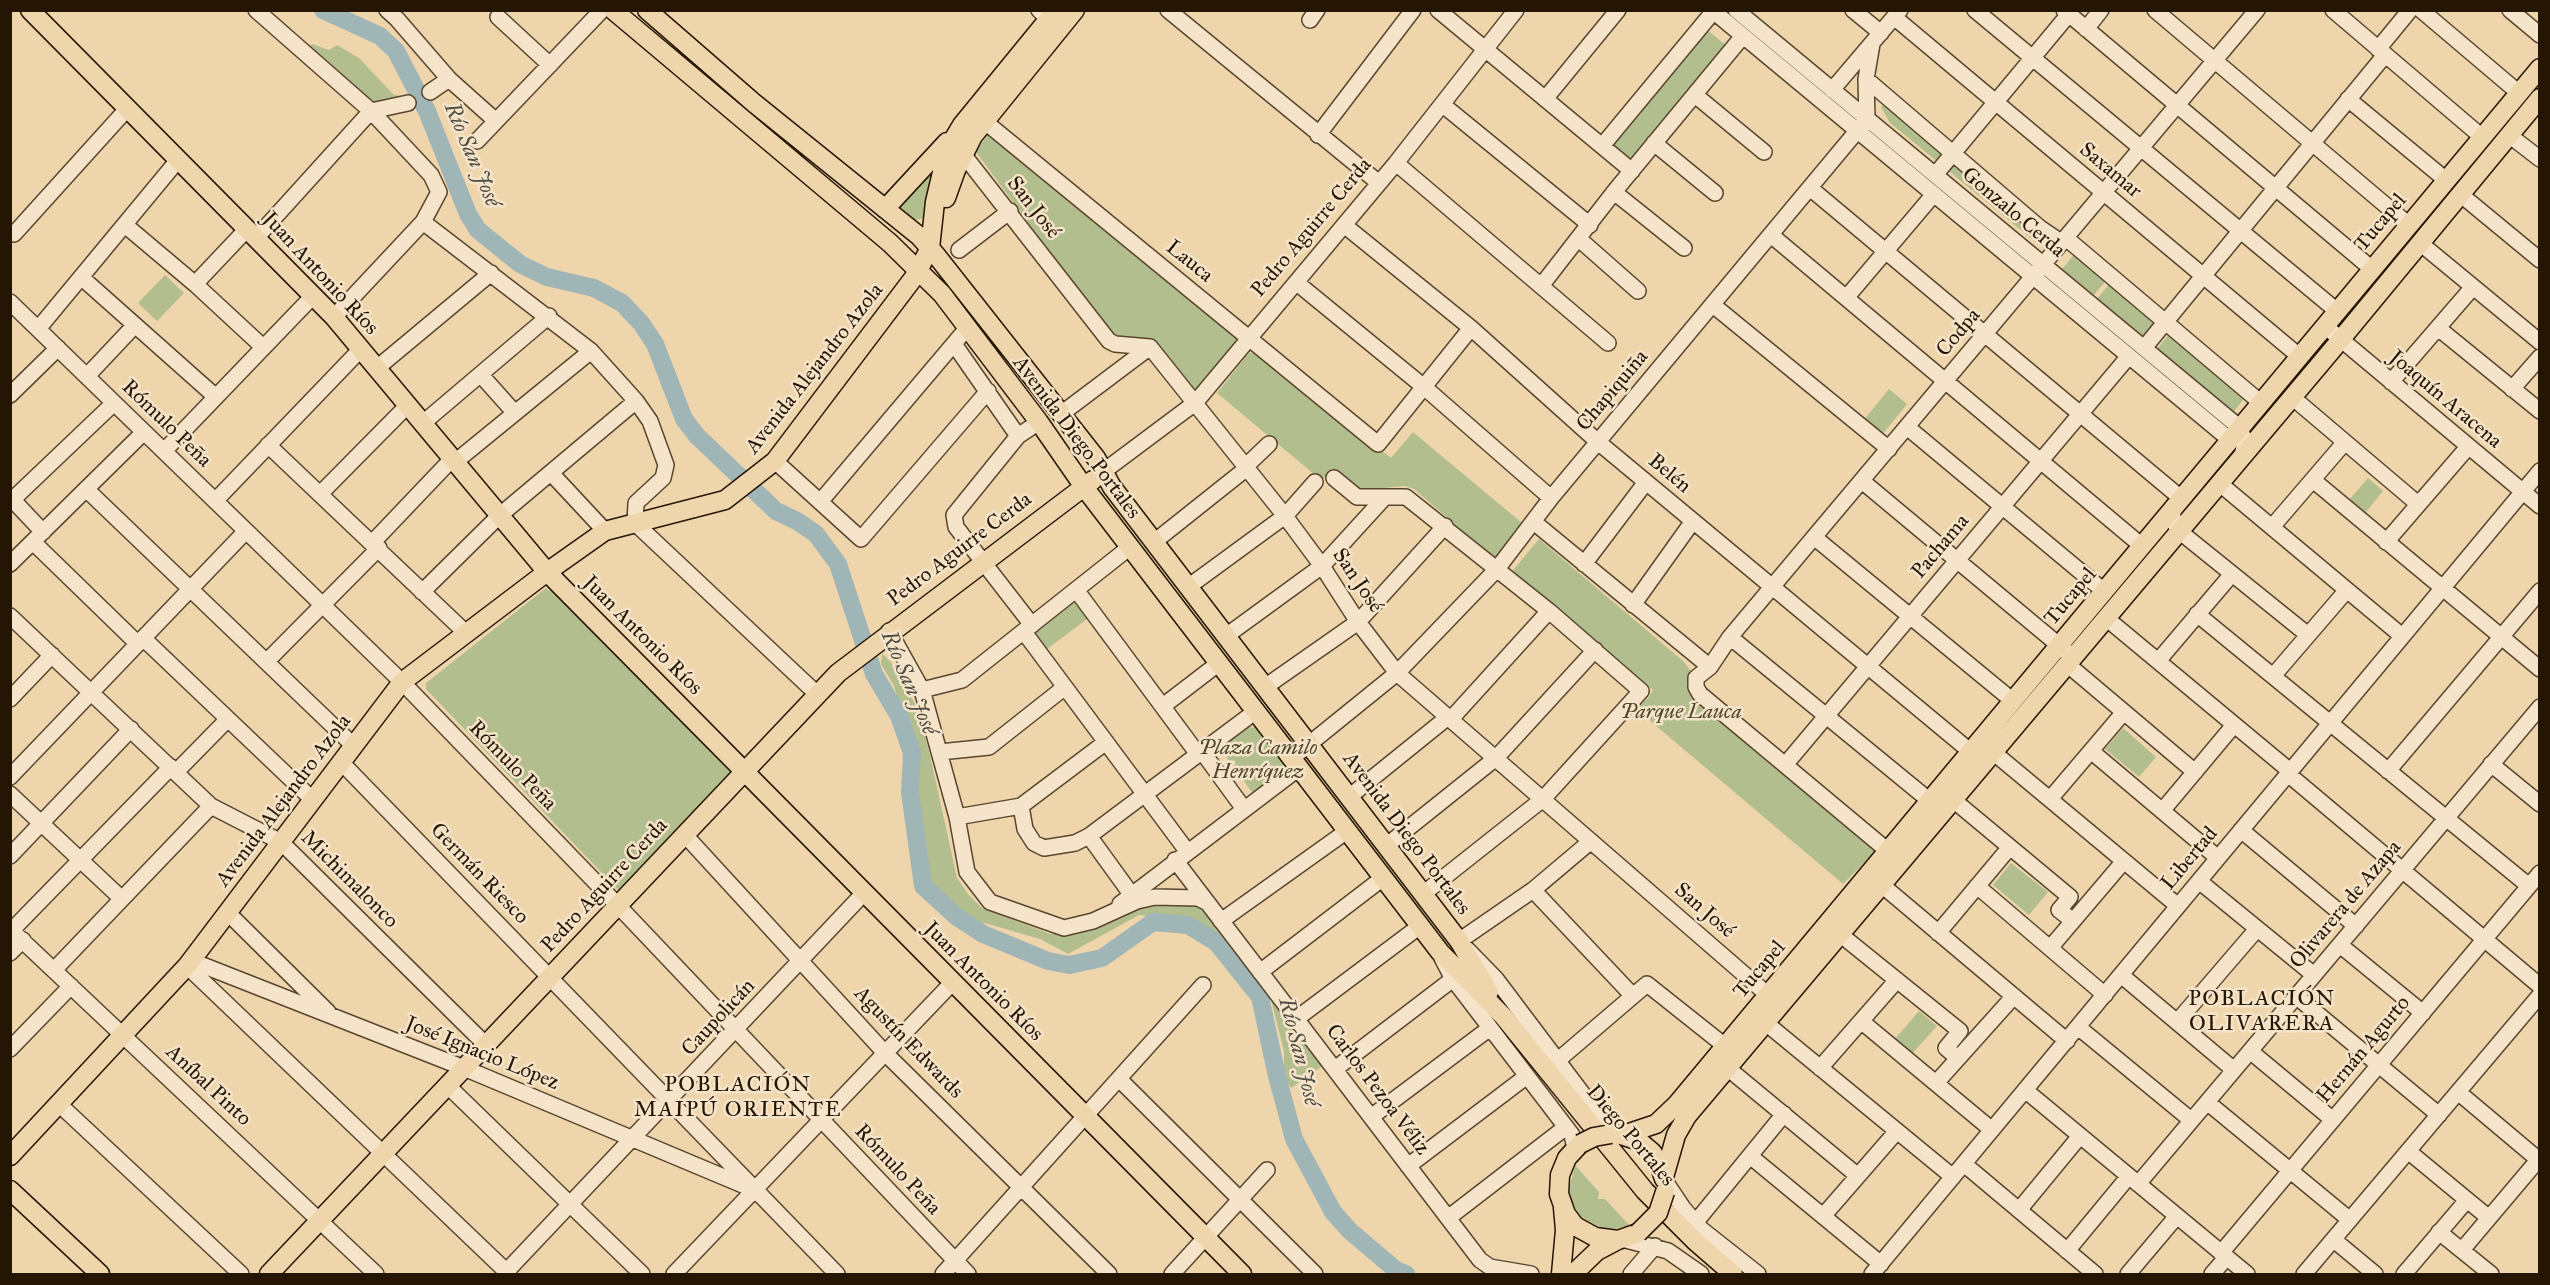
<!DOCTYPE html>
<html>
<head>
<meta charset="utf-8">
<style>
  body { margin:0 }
  #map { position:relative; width:2550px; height:1285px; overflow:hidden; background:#efd5ac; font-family:"IM FELL Great Primer",serif }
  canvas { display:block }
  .frame { position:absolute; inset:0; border:12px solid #251604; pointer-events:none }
</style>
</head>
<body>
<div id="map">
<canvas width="2550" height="1285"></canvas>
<div class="frame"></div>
</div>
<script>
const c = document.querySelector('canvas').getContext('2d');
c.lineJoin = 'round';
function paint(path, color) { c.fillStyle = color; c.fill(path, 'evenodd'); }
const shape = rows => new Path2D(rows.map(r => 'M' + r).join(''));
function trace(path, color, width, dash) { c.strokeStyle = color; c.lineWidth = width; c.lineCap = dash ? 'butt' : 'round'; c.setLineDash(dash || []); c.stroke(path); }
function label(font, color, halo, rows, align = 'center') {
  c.font = font + ' "IM FELL Great Primer",serif'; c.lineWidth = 5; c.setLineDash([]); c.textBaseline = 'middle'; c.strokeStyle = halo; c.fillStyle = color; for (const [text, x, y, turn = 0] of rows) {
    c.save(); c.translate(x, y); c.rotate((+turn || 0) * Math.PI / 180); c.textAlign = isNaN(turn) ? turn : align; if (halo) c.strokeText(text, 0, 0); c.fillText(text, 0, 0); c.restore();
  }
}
paint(shape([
  [1701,25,1727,46,1634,161,1608,140],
  [312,44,329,50,337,45,359,58,394,95,401,96,408,103,371,111,303,52],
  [1890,97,2051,229,2038,244,1890,123,1881,107],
  [995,134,1236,334,1236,342,1195,391,1157,344,1111,335,976,152,987,135],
  [938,163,928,217,915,220,899,206],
  [2078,250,2109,277,2094,295,2062,269],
  [165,275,184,293,157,321,138,303],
  [2112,281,2163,323,2147,342,2096,300],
  [2171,332,2247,395,2232,414,2156,350],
  [1258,352,1391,458,1413,432,1522,523,1501,555,1492,557,1414,489,1405,486,1360,490,1334,470,1321,480,1217,393,1249,353],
  [1889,389,1907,404,1881,436,1863,421],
  [2368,478,2383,491,2365,513,2349,500],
  [1539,539,1683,661,1692,672,1686,684,1878,849,1843,884,1635,708,1648,698,1653,690,1510,574],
  [546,588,549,591,553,589,734,776,622,894,426,689,426,683],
  [1076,596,1091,616,1043,652,1033,631],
  [882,653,898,670,916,706,929,751,957,878,968,894,982,908,1050,934,1073,933,1147,903,1190,904,1205,910,1232,944,1228,948,1208,930,1183,921,1139,915,1068,954,1040,939,974,920,930,888,923,870,924,855,913,810,916,781,909,741,894,686,881,664],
  [1245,727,1262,728,1287,759,1288,770,1254,795,1219,747],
  [2123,728,2156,757,2139,777,2105,749],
  [2011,863,2048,892,2029,915,1993,885],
  [1270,996,1324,1065,1291,1088,1284,1077,1284,1051],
  [1919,1011,1937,1026,1911,1055,1894,1040],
  [1575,1165,1599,1192,1598,1199,1605,1199,1629,1225,1614,1229,1602,1228,1581,1217,1572,1203,1569,1190]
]), '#b3be8e');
trace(shape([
  [323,10,380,36,396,51,427,111,468,214,478,230,520,264,547,277,594,288,622,303,641,323,655,344,684,419,697,436,776,511,797,521,816,534,838,564,874,674,899,716,912,753,910,792,923,886,957,917,983,934,1048,961,1069,965,1102,958,1153,922,1188,925,1216,942,1260,997,1277,1076,1294,1139,1333,1212,1350,1231,1396,1270,1406,1274]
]), '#a0b5b6', 18);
const minor = shape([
  [256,10,371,111,431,175,439,192,423,222,334,317],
  [387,10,397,19,449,79,496,121],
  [1039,10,1057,27],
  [1168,10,1379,183],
  [1438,10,1632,171],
  [1712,10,2229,439],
  [1736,10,2239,427,2245,441,2242,457],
  [1853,10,1881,33],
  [1975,10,2337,311],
  [2064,10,2372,269],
  [2155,10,2409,225],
  [2333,10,2482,137],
  [2421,10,2519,93],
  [2510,10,2540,35],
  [498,17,550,65],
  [1894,17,2299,356],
  [1310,20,1317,10],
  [2086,29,2101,10],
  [2378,49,2410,10],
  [1866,79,2040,228,2062,243],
  [1832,90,1900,10],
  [430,92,449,79],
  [1695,95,1764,152],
  [1545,99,1618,10],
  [2348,99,2446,180],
  [1443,105,1590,225],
  [978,116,1378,444,1471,328],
  [1318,135,1413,10],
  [2509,135,2540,159],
  [477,141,602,10],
  [1654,143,1715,193],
  [1602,146,1713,12],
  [963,154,1109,341,1115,344,1150,347,1285,516,1322,566,1358,622,1397,673,1768,995],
  [1396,163,1608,343],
  [1935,175,2069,14],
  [1810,188,2182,499],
  [1614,192,1684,248],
  [2460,194,2540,260],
  [423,222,591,351,636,401,650,421,666,465,663,478,636,503,635,523,817,694],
  [125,225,195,284,263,347],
  [1344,225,1471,328,1598,442,1971,752],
  [14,234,127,109],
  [1771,235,2142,546],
  [256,238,371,111,408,103],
  [2066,238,2260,402],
  [1579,239,1638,291],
  [2420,243,2540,342],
  [959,250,1010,211],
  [81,277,216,397],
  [1297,283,1424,387,1551,498],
  [195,284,247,229],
  [1541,286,1614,192,1743,36],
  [1846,298,1934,194],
  [10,302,402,682,607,894,968,1274],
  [1713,305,1889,449],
  [2325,326,2540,506],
  [2438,328,2540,411],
  [38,329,178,160],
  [954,344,1018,436],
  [2144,348,2385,55],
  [377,368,491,273],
  [481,375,514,412],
  [87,376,135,325],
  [2391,382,2473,287],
  [2512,389,2540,357],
  [10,395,58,348],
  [2292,397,2418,504],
  [1061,414,1150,347],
  [423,423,549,316],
  [1907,427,2105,592],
  [268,445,466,633],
  [164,451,313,296],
  [775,461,861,539,988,391],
  [455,462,591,351],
  [1246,466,1269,444],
  [1104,471,1195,403,1396,163,1516,10],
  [551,473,605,531],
  [1334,478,1357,497,1406,497,1549,611,1641,691,1543,799,1423,894],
  [2313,480,2540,669],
  [1862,481,2067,652],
  [2219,483,2402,636],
  [86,489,354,746],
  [321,493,408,405],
  [10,497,43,532],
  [215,501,361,349],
  [10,502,114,403],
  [820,502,968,327],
  [2172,511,2174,522,2179,531,2308,635],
  [1535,523,1710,667],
  [2272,527,2345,442],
  [1814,537,2013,701],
  [33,542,138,644],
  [373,542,452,459],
  [1154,542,1247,468],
  [2386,542,2468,447],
  [10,564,144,432],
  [1584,564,1646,482],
  [1188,587,1285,516,1315,482],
  [1077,591,1197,753],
  [422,592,499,516,636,401],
  [1633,605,1693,521],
  [2197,614,2529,886],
  [10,616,211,806,281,842,486,1045],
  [2106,618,2290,771],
  [1032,625,956,527,954,515,1018,436,1039,422],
  [889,631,922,690,957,817,967,872,990,902,1064,928,1093,921,1137,901,1155,897,1198,898,1208,903],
  [1024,632,1187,851],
  [1226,636,1322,566,1385,497],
  [1730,637,1930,801],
  [143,638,313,800],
  [267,661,379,548],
  [2158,661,2232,574],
  [2067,664,2195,772],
  [2273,676,2347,590],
  [1265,687,1358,622,1445,526],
  [922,690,962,680,1130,547],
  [10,699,52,655],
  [1163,706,1219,663],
  [1451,719,1549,611],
  [1201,750,1244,809],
  [2091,751,2218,858],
  [940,752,989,747,1065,687],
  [1993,752,2178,906],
  [1292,758,1397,673,1497,569,1551,498,1867,119,1866,79,1872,44],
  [341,762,837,1274],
  [2491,764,2540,804],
  [1785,765,2129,356],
  [2388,771,2540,591],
  [176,772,228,719],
  [2288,774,2540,986],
  [10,777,246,531],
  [1945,793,2070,897,2059,910,2073,921],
  [10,794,122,899],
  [1349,797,1448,717],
  [2050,799,2124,712],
  [1021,806,1025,829,1034,843,1044,848,1075,843,1089,836,1256,711],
  [2162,811,2234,725],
  [957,817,1021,806,1106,742],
  [2241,830,2356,926],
  [685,835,885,1053,1109,1274],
  [1089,836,1131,894],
  [1591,841,1533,890,1459,941,1496,979,1600,1117,1616,1134],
  [1386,846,1496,758,1595,650],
  [1888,851,1700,694,1696,687,1696,678,1710,667,1730,637,2257,10],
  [10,856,131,729],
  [1175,860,1480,1260,1490,1267,1531,1274],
  [2199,881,2314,975],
  [1883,886,2067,1041],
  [1977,886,2105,995],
  [1533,890,1633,996],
  [1120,904,1299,768],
  [228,913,328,1012],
  [1221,921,1347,831],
  [10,929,376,1274],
  [12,930,171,767],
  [1938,933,2010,847],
  [1841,935,1960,1031,1946,1048,1958,1058],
  [2340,945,2423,1013],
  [2050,948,2124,861],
  [10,953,23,940],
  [1442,958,1453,979,1572,1135,1575,1148],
  [192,961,464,1068,750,1188],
  [187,966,509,1274],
  [54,970,211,806],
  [1260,972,1383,878],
  [2121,975,2234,1070],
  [2296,996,2439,1115],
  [1296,1019,1420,926],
  [1861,1021,1992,1130],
  [2177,1022,2257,929],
  [1767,1024,1953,1177],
  [2078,1027,2191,1120],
  [10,1049,71,986],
  [2250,1051,2333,1120],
  [1557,1061,1647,984,1725,1046],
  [1719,1061,1858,1176],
  [1820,1068,1897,980],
  [1335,1069,1453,979],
  [1119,1079,1315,1274],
  [1936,1083,2014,996],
  [448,1086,642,1274],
  [2025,1090,2247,1274],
  [2458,1092,2540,1161],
  [2207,1102,2350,1220],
  [60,1105,241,1274],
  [1371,1117,1490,1028],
  [2408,1151,2489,1218],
  [1750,1156,1881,1264],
  [1964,1164,2095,1274],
  [1408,1166,1527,1076],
  [1665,1181,1683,1208,1701,1229,1758,1274],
  [2138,1184,2540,707],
  [2019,1210,2080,1136],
  [1824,1215,1897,1131],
  [1448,1218,1566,1127],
  [1695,1223,1784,1114],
  [2439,1232,2491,1274],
  [1622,1239,1668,1251,1701,1274],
  [2334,1240,2375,1274],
  [2462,1250,2538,1160],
  [2067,1251,2129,1176],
  [2221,1253,2540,873],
  [504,1274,863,894],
  [674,1274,952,983],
  [943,1274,1203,985],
  [1172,1274,1267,1170],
  [1631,1274,1655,1246],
  [1872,1274,2540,471],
  [2128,1274,2177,1216],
  [2212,1274,2226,1258],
  [2304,1274,2540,995],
  [2404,1274,2467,1200]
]);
const major = shape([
  [30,10,334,317,547,572,1242,1274],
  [613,10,890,243,942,294,1039,422,1084,487,1440,952,1504,1017,1645,1191,1695,1241,1733,1274],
  [647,10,754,103,919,236,936,255,1096,458,1112,487,1459,941,1489,992],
  [946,198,956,170,973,136,1075,10],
  [885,209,947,142],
  [1621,1135,1639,1141,1652,1152,1658,1161,1664,1179],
  [1623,1135,1656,1124,1677,1104,2540,68],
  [1580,1144,1567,1158,1560,1175,1559,1194,1566,1214,1575,1226,1595,1237,1618,1240,1638,1233],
  [10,1156,187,966,402,682,547,572,605,531,725,500,775,461,915,276,930,248,935,202,943,168,953,140,962,125,1056,10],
  [1664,1177,1676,1135,1687,1116,2332,350,2540,98],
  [10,1190,100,1274],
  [269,1274,838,673,1093,480],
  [1561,1274,1565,1230,1563,1208],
  [1573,1274,1597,1251,1618,1240]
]);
trace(minor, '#58462e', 18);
trace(major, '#251604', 21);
trace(minor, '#f5e4c9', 15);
trace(major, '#efd5ac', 18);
const majorBridge = shape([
  [1580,1144,1594,1137,1611,1134],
  [1638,1233,1658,1213,1665,1192]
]);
trace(majorBridge, '#251604', 21, []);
trace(majorBridge, '#efd5ac', 18);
label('21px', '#251604', '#f5e4c9', [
  ["Saxamar",2110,171,40],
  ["San José",1033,208,52],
  ["Gonzalo Cerda",2013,213,40],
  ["Tucapel",2381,223,-50],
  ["Pedro Aguirre Cerda",1312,228,-50],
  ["Lauca",1189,262,39],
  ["Juan Antonio Ríos",320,274,47],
  ["Codpa",1959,333,-50],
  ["Avenida Alejandro Azola",815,369,-52],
  ["Chapiquiña",1613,391,-50],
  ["Joaquín Aracena",2445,400,40],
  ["Rómulo Peña",166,424,44],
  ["Avenida Diego Portales",1076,438,53],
  ["Belén",1669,474,40],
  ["Pachama",1941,547,-50],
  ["Pedro Aguirre Cerda",960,550,-37],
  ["San José",1357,581,56],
  ["Tucapel",2071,597,-50],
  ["Juan Antonio Ríos",642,636,45],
  ["Rómulo Peña",512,766,46],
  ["Avenida Alejandro Azola",284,801,-53],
  ["Avenida Diego Portales",1406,834,53],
  ["Libertad",2190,859,-50],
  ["Germán Riesco",479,874,46],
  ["Michimalonco",349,880,45],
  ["Pedro Aguirre Cerda",605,886,-47],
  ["Olivarera de Azapa",2346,905,-50],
  ["San José",1704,911,41],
  ["Tucapel",1760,970,-50],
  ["Juan Antonio Ríos",983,982,45],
  ["Caupolicán",719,1018,-47],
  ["Agustín Edwards",908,1043,46],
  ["Hernán Agurto",2364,1050,-50],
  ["José Ignacio López",482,1054,22],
  ["Aníbal Pinto",208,1086,43],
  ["Carlos Pezoa Véliz",1377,1090,53],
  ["Diego Portales",1630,1136,50],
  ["Rómulo Peña",897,1170,47]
]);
label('italic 21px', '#50482d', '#f5e4c9', [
  ["Parque Lauca",1681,713],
  ["Plaza Camilo",1258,749],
  ["Henríquez",1258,773]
]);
label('italic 22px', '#504e42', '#f5e4c9', [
  ["Río San José",471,155,67],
  ["Río San José",908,683,67],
  ["Río San José",1298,1052,76]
]);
c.letterSpacing = '1.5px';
label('22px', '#251604', '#f5e4c9', [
  ["POBLACIÓN",2262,1000],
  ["OLIVARERA",2262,1025],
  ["POBLACIÓN",738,1086],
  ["MAIPÚ ORIENTE",738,1111]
]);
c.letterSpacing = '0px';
</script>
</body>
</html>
